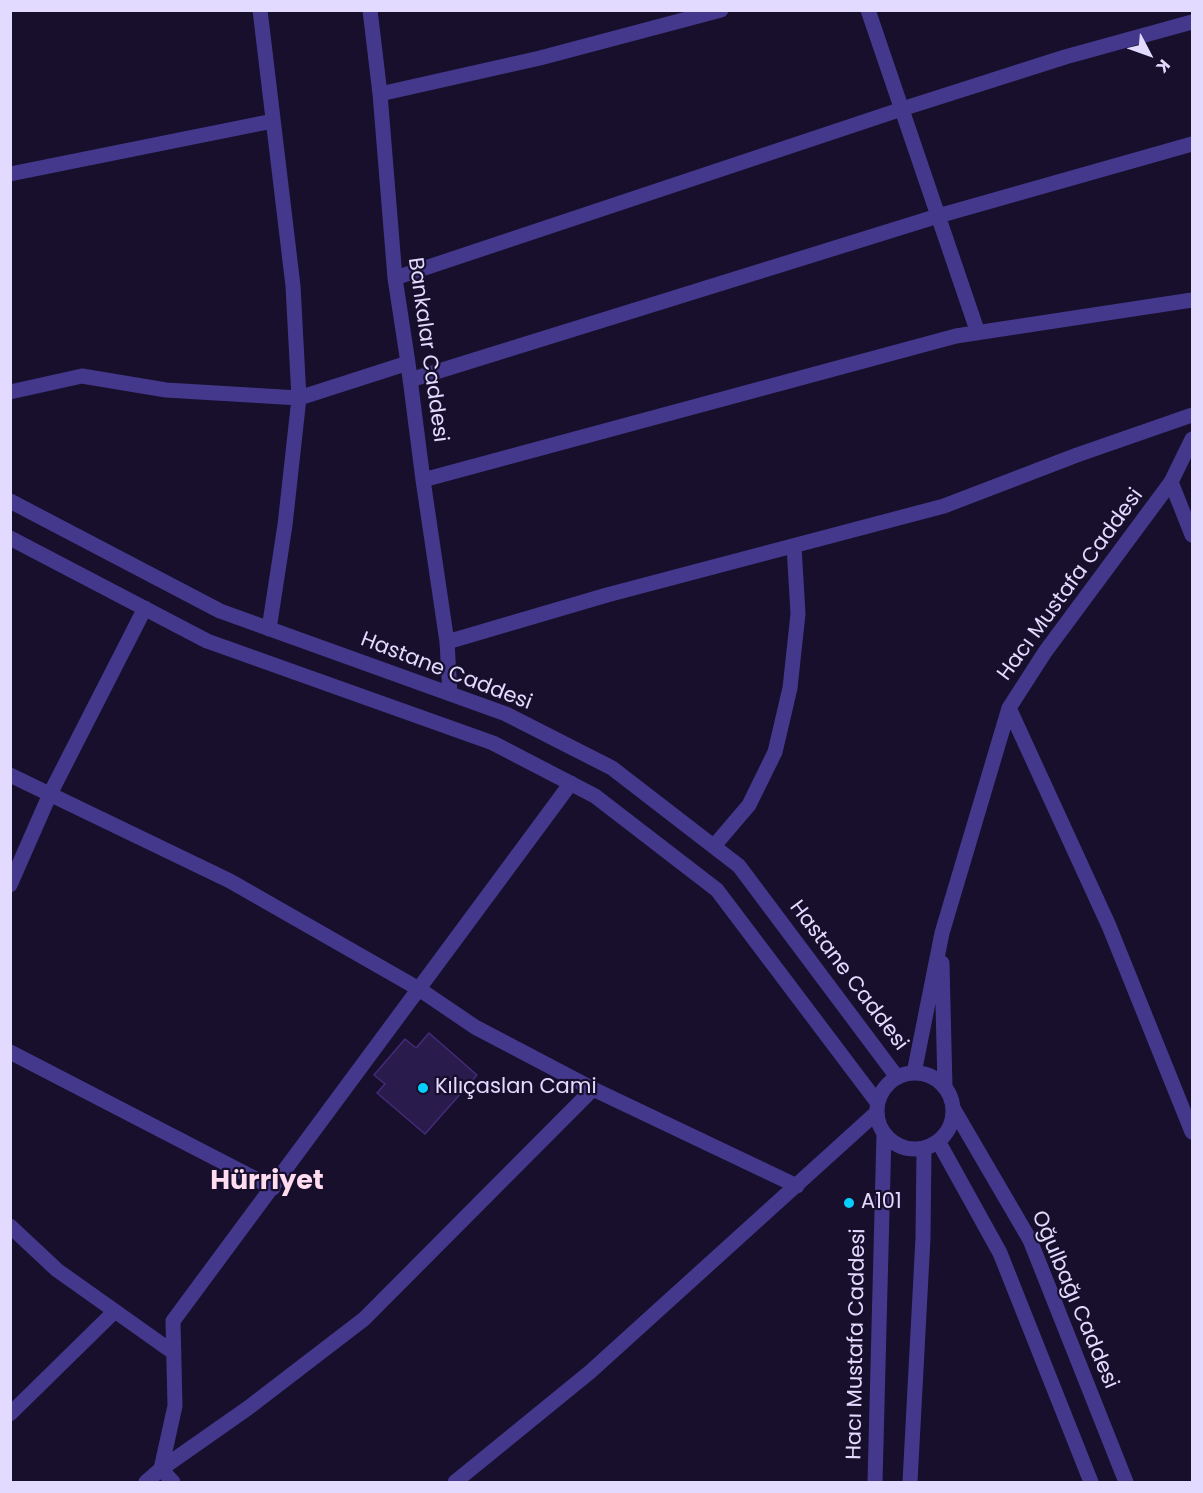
<!DOCTYPE html>
<html>
<head>
<meta charset="utf-8">
<style>
  body { margin:0 }
  #map { position:relative; width:1203px; height:1493px; overflow:hidden; background:#170f2b; font-family:Poppins,sans-serif }
  canvas { display:block }
  .frame { position:absolute; inset:0; border:12px solid #e2daff; pointer-events:none }
  .north { position:absolute; left:1119px; top:24px; width:60px; height:60px; -webkit-text-stroke:4px #170f2b; paint-order:stroke; rotate:131deg; font-size:16px; font-weight:700; line-height:24px; text-align:center; color:#e2daff }
  .north::after { content:''; display:block; margin:auto; width:21px; height:27px; background:#e2daff; clip-path:polygon(50% 0,100% 100%,50% 72%,0 100%) }
</style>
</head>
<body>
<div id="map">
<canvas width="1203" height="1493"></canvas>
<div class="frame"></div>
<div class="north">K</div>
</div>
<script>
const c = document.querySelector('canvas').getContext('2d');
c.lineJoin = 'round';
function paint(path, color) { c.fillStyle = color; c.fill(path, 'evenodd'); }
const shape = rows => new Path2D(rows.map(r => 'M' + r).join(''));
function trace(path, color, width, dash) { c.strokeStyle = color; c.lineWidth = width; c.lineCap = dash ? 'butt' : 'round'; c.setLineDash(dash || []); c.stroke(path); }
function label(font, color, halo, rows, align = 'center') {
  c.font = font + ' Poppins,sans-serif'; c.lineWidth = 4.5; c.setLineDash([]); c.textBaseline = 'middle'; c.strokeStyle = halo; c.fillStyle = color; for (const [text, x, y, turn = 0] of rows) {
    c.save(); c.translate(x, y); c.rotate((+turn || 0) * Math.PI / 180); c.textAlign = isNaN(turn) ? turn : align; if (halo) c.strokeText(text, 0, 0); c.fillText(text, 0, 0); c.restore();
  }
}
const building = shape([
  [429,1033,477,1075,425,1134,377,1093,385,1084,374,1075,405,1039,416,1048,429,1033]
]);
paint(building, '#2a1b4d');
trace(building, '#432b7a', 1.5);
trace(shape([
  [260,10,293,286,299,398,285,525,269,629],
  [370,10,380,94,395,278,408,363,423,480,447,642,450,694],
  [868,10,978,333],
  [380,94,540,58,721,10],
  [10,174,273,121],
  [395,278,902,109,1065,57,1192,22],
  [410,380,938,216,1192,144],
  [10,392,82,376,166,390,299,398,408,363],
  [423,480,956,336,1192,300],
  [1171,482,1192,535],
  [10,501,220,611,506,714,612,768,739,866,897,1077],
  [10,538,207,641,493,743,595,796,717,890,877,1102],
  [447,642,607,595,944,506,1077,455,1192,415],
  [1009,708,1109,926,1192,1132],
  [10,775,230,881,419,989,475,1027,593,1089,797,1186],
  [714,846,749,805,775,752,790,688,798,614,794,546],
  [10,885,50,794,145,608],
  [942,963,945,1087],
  [10,1052,273,1188],
  '877 1111a38 38 0 1 1 76 0a38 38 0 1 1-76 0Z',
  [914,1073,942,933,1009,708,1045,652,1171,482,1192,439],
  [953,1108,1030,1240,1126,1482],
  [938,1141,1000,1253,1091,1482],
  [10,1226,57,1270,174,1353],
  [10,1414,115,1311],
  [146,1482,161,1469,175,1406,173,1321,571,783],
  [173,1482,161,1469,248,1408,364,1319,593,1089],
  [455,1482,590,1372,876,1113],
  [875,1482,884,1134],
  [910,1482,923,1238,924,1149]
]), '#44388c', 15);
for (const [x, y, r, color] of [
  [423,1088,6,"#06ceff"],
  [849,1203,6,"#06ceff"]
]) { const dot = new Path2D(); dot.arc(x, y, r, 0, 2 * Math.PI); c.fillStyle = color; c.fill(dot); trace(dot, '#170f2b', 2); }
label('21px', '#e2daff', '#170f2b', [
  ["Bankalar Caddesi",427,350,82],
  ["Hacı Mustafa Caddesi",1071,585,-54],
  ["Hastane Caddesi",446,672,21],
  ["Hastane Caddesi",848,976,53],
  ["Oğulbağı Caddesi",1074,1300,67],
  ["Hacı Mustafa Caddesi",857,1344,-89]
]);
label('21px', '#e2daff', '#170f2b', [
  ["Kılıçaslan Cami",435,1088],
  ["A101",861,1203]
], 'left');
label('bold 27px', '#ffdcef', '#170f2b', [
  ["Hürriyet",267,1182]
]);
</script>
</body>
</html>
